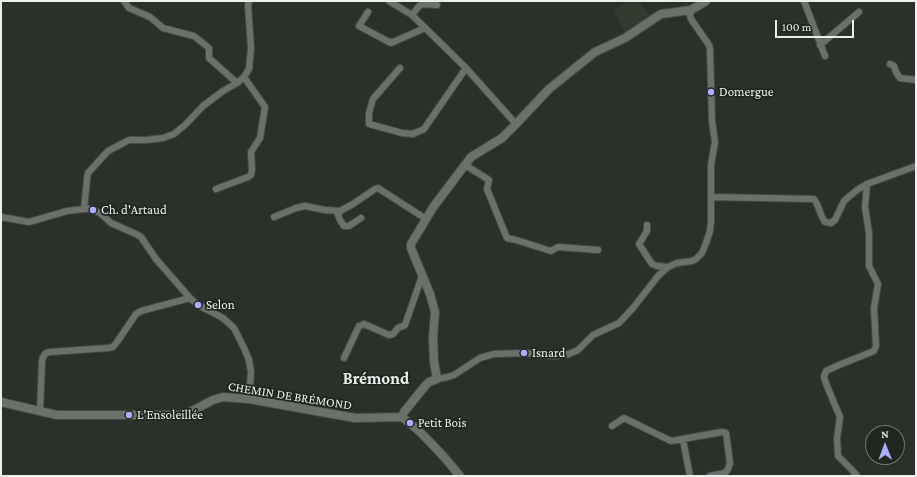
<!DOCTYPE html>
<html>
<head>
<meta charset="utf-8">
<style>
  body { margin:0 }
  #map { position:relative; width:917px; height:477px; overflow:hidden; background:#2c302b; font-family:"Crimson Pro",serif }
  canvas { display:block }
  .frame { position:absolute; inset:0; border:2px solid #ebeeeb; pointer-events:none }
  .north { position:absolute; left:865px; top:425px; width:40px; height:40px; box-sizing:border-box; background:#222621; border:1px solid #727672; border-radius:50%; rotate:359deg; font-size:11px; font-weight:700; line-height:16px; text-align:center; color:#ebeeeb }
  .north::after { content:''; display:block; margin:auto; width:14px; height:18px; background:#abaffb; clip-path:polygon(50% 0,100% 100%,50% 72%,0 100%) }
  .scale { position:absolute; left:775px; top:20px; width:79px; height:18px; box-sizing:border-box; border:2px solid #ebeeeb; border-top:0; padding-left:5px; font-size:12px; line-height:14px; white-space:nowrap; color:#ebeeeb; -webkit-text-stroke:3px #222621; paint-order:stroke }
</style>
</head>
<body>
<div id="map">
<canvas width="917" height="477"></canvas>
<div class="frame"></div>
<div class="north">N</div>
<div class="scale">100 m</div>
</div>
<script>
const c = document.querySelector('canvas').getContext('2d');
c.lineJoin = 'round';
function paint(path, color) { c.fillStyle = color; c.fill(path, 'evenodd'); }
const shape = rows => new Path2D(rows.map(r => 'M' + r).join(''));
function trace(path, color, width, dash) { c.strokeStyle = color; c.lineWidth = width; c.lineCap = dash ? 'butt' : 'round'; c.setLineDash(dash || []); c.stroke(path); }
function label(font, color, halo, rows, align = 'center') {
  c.font = font + ' "Crimson Pro",serif'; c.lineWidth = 3.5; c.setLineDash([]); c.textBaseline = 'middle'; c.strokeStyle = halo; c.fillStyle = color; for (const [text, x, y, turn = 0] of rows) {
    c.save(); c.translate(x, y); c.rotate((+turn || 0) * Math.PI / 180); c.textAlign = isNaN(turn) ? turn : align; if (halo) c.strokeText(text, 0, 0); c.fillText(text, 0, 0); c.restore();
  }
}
paint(shape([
  [628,1,639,1,651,17,625,34,614,10]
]), '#333b31');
const minor = shape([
  [124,1,129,8,150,17,163,28,194,36,209,48,209,58,237,83],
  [389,1,412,15,466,68,516,124],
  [804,1,825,56],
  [368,12,359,26,391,43,425,28],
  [412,15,419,6,423,4,437,5],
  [820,45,859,12],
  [890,64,894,66,896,72,900,78,916,80],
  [400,68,373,99,369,113,369,124,402,133,413,134,424,129,466,68],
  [465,165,489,180,487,189,507,238,516,240,551,251,558,247,598,250],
  [216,189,248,177,251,175,252,170,251,152,260,138,265,107,244,77],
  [711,197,814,199,817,204,822,217,825,222,831,223,835,220,844,201,857,190,867,184,916,166],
  [84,209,87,179,88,173,108,151,129,140,146,140,163,138,174,134,185,125,203,106,223,91,237,83,244,77,249,69,251,48,248,5,249,1],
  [1,217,29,222,67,211,84,209,90,209,100,213,111,223,136,234,141,237,156,259,190,298,198,305,223,318,234,328,244,348,249,360,251,372,249,399],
  [274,217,296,208,305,206,325,210,340,211],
  [361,218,349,226,344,226,340,220,338,215,340,211,353,204,375,189,378,188,426,219],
  [647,225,647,231,639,244,652,264,657,266,668,267],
  [344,358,359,326,364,324,389,335,393,334,398,328,405,325,422,276],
  [437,379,448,377,454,375,480,358,494,354,524,353,554,356,569,354,578,350,593,335,619,323,633,308,658,276,668,267,677,263,692,261,696,259,702,253,706,243,710,231,711,222,711,165,715,142,712,121,710,49,709,45,691,19,690,16,691,10],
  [40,411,42,361,43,357,46,353,50,352,108,348,113,347,117,342,136,314,141,311,190,298],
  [612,426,624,418,671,441,722,432,726,433,730,463,728,469,725,473,710,476],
  [683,440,690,476],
  [857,476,852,470,838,456,837,438,840,417,827,386,824,377,826,371,839,365,874,351,876,346,874,308,878,284,869,266,869,233,865,207,867,184]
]);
const tertiary = shape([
  [1,402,57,415,180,415,188,413,213,400,223,397,249,399,355,418,402,417,419,431,429,441,444,457,460,476],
  [402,417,404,412,425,386,429,382,437,379,434,362,433,338,435,312,430,294,411,248,411,244,434,206,471,157,502,138,516,124,549,89,595,52,625,38,661,14,691,10,706,1]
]);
trace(minor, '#484b47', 8);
trace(tertiary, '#484b47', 10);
trace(minor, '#6c706b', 6);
trace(tertiary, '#6c706b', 8);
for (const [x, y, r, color] of [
  [711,92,4,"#abaffb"],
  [93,210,4,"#abaffb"],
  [198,305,4,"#abaffb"],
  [524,353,4,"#abaffb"],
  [129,415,4,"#abaffb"],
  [410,423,4,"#abaffb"]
]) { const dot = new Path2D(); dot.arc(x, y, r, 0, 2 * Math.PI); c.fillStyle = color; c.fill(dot); trace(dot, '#222621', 1.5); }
label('13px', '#ebeeeb', '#222621', [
  ["Domergue",719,92],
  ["Ch. d'Artaud",101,210],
  ["Selon",206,305],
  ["Isnard",532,353],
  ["L'Ensoleillée",137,415],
  ["Petit Bois",418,423]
], 'left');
label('13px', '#ebeeeb', '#222621', [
  ["CHEMIN DE BRÉMOND",290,396,9]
]);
label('bold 17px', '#ebeeeb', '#222621', [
  ["Brémond",376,379]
]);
</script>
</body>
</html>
